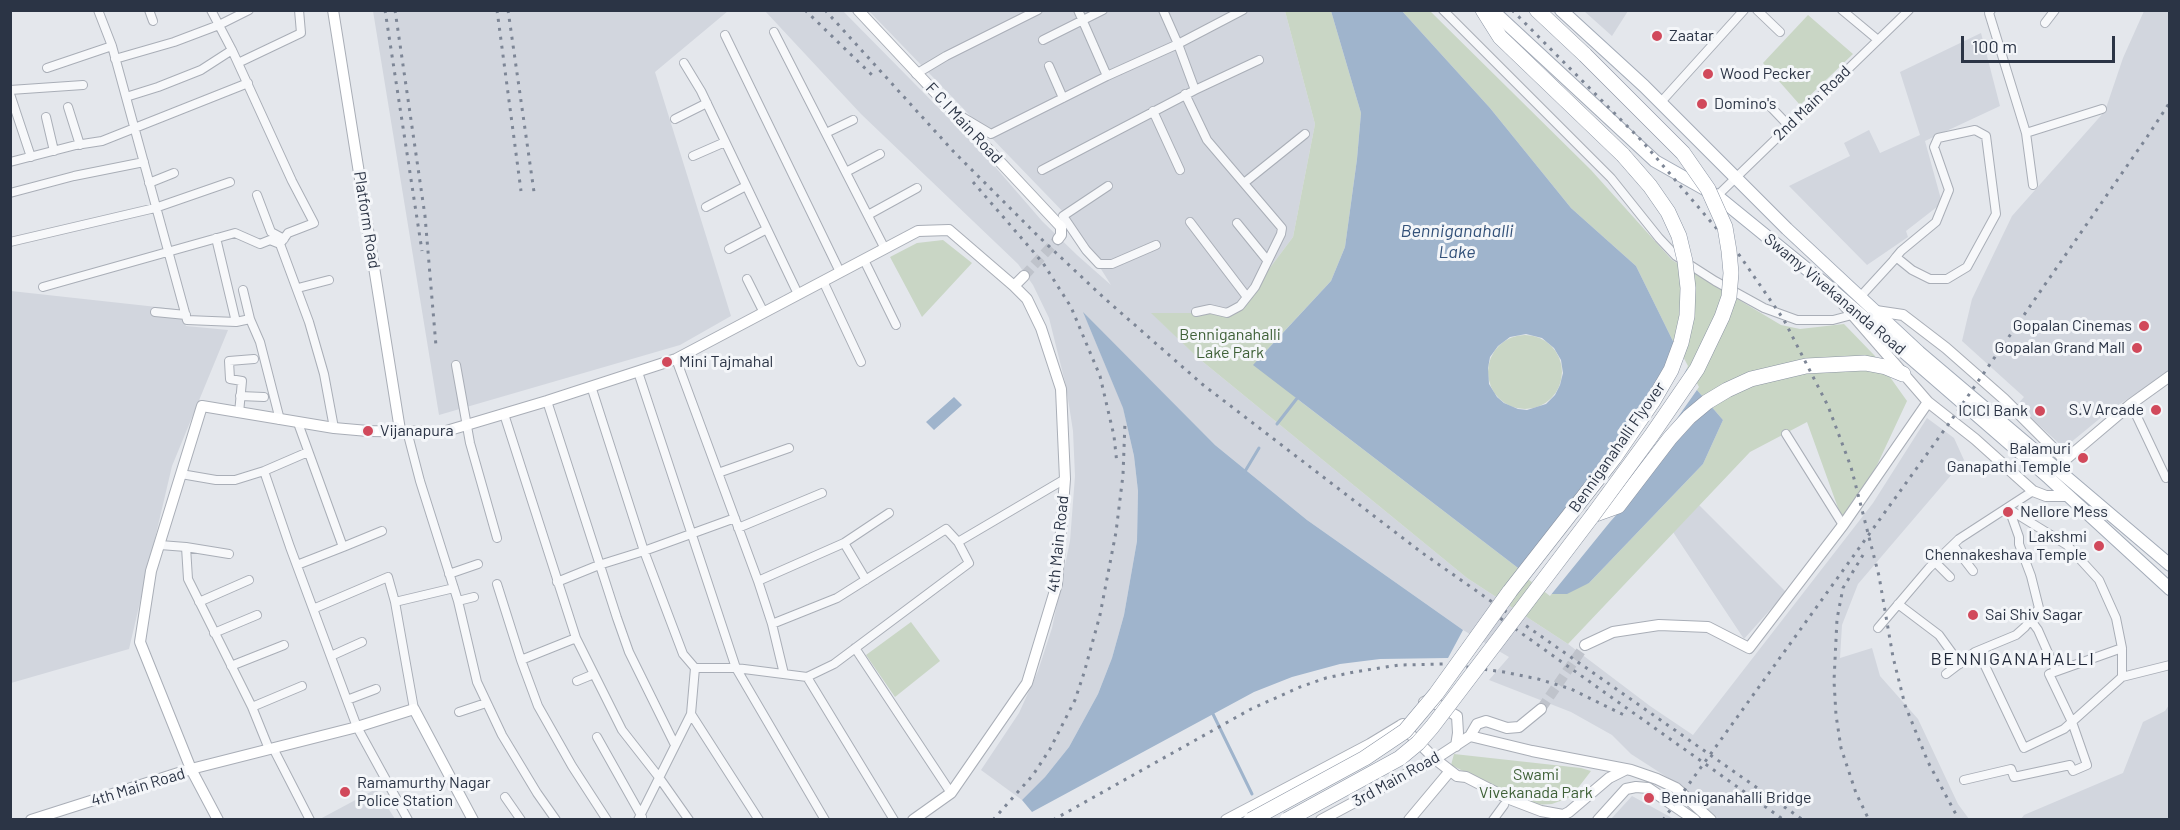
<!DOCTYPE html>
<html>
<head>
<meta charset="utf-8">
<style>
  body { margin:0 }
  #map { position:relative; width:2180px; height:830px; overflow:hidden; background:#e4e7ec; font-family:Barlow,sans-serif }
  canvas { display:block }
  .frame { position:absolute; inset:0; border:12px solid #2b3445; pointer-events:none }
  .scale { position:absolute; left:1961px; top:36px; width:154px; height:27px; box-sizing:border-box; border:3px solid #2b3445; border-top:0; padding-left:8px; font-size:18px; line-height:21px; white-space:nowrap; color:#2b3445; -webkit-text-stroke:4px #f4f6f9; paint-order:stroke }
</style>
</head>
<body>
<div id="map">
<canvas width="2180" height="830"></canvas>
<div class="frame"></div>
<div class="scale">100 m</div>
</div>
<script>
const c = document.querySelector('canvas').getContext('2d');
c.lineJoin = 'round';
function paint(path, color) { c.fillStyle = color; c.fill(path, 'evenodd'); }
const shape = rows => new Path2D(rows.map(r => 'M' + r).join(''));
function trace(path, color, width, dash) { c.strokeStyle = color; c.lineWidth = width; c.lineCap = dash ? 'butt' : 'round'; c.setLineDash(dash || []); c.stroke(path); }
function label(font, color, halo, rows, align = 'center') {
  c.font = font + ' Barlow,sans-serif'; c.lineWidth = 6; c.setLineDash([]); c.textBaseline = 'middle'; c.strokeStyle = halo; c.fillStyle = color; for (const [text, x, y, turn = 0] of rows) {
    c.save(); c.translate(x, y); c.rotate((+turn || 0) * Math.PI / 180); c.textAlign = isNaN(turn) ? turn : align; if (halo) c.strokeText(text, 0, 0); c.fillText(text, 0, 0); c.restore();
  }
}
paint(shape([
  [373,11,728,11,655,72,731,316,680,345,439,415],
  [765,11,843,11,984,154,1042,221,1077,255,1111,285,1069,218,869,11,1285,11,1315,124,1293,237,1236,313,1152,313,1197,357,1467,578,1568,644,1650,706,1693,735,1873,503,1927,418,1954,438,1964,460,1858,584,1842,625,1840,658,1872,648,1880,676,1918,719,1958,804,1969,819,1719,819,1676,783,1631,754,1612,735,1571,712,1489,680,1509,657,1463,630,1307,520,1215,445,1084,314,1123,407,1134,456,1138,491,1137,541,1124,615,1112,658,1098,694,1069,747,1045,777,1022,800,981,770,1019,713,1038,671,1052,628,1070,541,1075,476,1073,431,1066,386,1049,318,1033,285,1018,264,861,114],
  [1584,11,1628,11,1612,36],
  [2144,11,2169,11,2169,372,2109,411,2064,448,2017,405,2024,397,1962,341,1972,299,2012,216,2105,111,2123,58],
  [1981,33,2000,106,1925,141,1942,203,1906,231,1908,237,1867,265,1789,186,1850,156,1844,143,1869,130,1880,153,1920,135,1900,72],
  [11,291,175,309,186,326,228,330,172,466,129,649,11,683],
  [1699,505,1786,592,1744,639,1673,532],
  [2169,705,2169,819,2021,819,2024,815,2123,773,2143,722,2165,711],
  [376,789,395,819,320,819],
  [1632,796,1674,819,1611,819]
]), '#d2d6de');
paint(shape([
  [1285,11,1331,11,1361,113,1357,159,1345,247,1331,281,1264,353,1296,398,1552,594,1589,583,1703,464,1723,420,1697,390,1636,266,1571,208,1490,108,1402,11,1430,11,1591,170,1672,260,1781,325,1800,329,1844,324,1875,356,1907,401,1871,478,1842,519,1807,422,1750,452,1568,644,1467,578,1197,357,1151,313,1236,313,1293,237,1315,124],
  [1808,15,1853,54,1800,105,1763,63],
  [943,240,972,263,922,317,890,257,917,243],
  '1488 372a37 37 0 1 1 74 0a37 37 0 1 1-74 0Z',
  [911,622,940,661,895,697,866,655],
  [1454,754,1581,768,1591,771,1571,797,1552,804,1532,805,1451,765]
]), '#c9d6c5');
paint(shape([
  [1331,11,1402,11,1490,108,1571,208,1636,266,1697,390,1723,420,1703,464,1589,583,1567,594,1552,594,1253,365,1331,281,1345,247,1357,159,1361,113],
  [1526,334,1542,338,1554,348,1561,360,1563,373,1560,385,1555,395,1546,404,1527,410,1518,409,1504,403,1497,397,1489,384,1488,368,1490,357,1498,346,1510,337],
  [1083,312,1215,445,1307,520,1463,630,1448,658,1380,659,1340,664,1292,677,1254,692,1032,812,1022,800,1045,777,1069,747,1098,694,1112,658,1124,615,1137,541,1138,491,1134,456,1123,408],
  [954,397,962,405,934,430,926,422]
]), '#9fb4cc');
paint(shape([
  [1677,345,1688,366,1681,381,1690,370,1699,387,1664,437,1682,418,1715,406,1702,415,1670,448,1634,495,1610,522,1550,596,1520,573,1654,389]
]), '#e4e7ec');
trace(shape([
  [1277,424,1298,397],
  [1244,473,1259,448],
  [1212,712,1252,794]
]), '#9fb4cc', 3);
trace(shape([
  [1024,276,1058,239],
  [1541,709,1585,645]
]), '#bfc3cb', 10, [10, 5]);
const street = shape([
  [98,10,112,46,187,320,236,322,250,319,260,342,280,420],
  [149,10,153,21],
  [211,10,232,50,292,181,314,223,288,233,280,244,309,322,324,374,334,428],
  [1078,10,1107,76],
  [1443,10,1611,178,1659,238,1676,256,1715,281,1764,308,1797,320,1833,320,1852,315],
  [1757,10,1780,32],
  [1842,10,1878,40],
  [1991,10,1989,13,2026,133,2033,185],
  [2045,23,2055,10],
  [774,32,885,249],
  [725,35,840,272],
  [1043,40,1103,10],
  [115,59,174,42,219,25,249,10],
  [238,63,301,33,299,10],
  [684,63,701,91,798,294],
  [1049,66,1063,98],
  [47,68,112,46],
  [916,74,946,56,1038,10],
  [10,90,83,85],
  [1195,90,1259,60],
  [10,94,31,157],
  [1185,94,1207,140,1282,228,1281,234,1255,287,1240,306,1227,313,1210,309,1196,312],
  [126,97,158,87,201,70,232,50],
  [1661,102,1744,10],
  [1767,103,1789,126],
  [68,107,80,145],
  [1153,111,1180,170],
  [959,115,991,134,1107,76,1178,44,1163,10],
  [46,117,54,151],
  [675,119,707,103],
  [826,133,853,120],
  [2026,133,2102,109],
  [693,156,725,142],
  [10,162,76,145,102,141,248,83],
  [1042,170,1195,90,1178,44,1243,10],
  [846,172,880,154],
  [149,183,174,173],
  [1244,183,1305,134],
  [1108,186,1063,216,1086,250,1099,264,1112,264,1156,245],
  [10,193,74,176,144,162],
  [257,195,271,232,284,239],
  [1717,196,1909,10],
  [706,207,746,186],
  [868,215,917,188],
  [1190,222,1247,297],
  [1237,223,1267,260],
  [216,238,236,322],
  [10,242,155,208,230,182],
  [729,249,767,229],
  [864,260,896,325],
  [747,279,764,313],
  [823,281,861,362],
  [43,287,235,233,260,244,270,240,280,244],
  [298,288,329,280],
  [243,290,250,319],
  [1860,297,1893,261,1896,257,1901,251,1936,222,1949,190,1934,147,1938,138,1975,130,1986,136,1996,214,1967,267,1947,279,1930,279,1912,270,1896,257],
  [155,312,186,315],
  [676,359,758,581,772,624,784,674],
  [456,365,470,443,497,538],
  [638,372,736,668,825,820],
  [591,386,644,551,683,654,695,668],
  [240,396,264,397],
  [547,401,617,618,629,652,675,745],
  [2131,404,2166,478],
  [239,413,242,381,230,379,229,361,254,359],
  [504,414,576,638,622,730,658,776,689,820],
  [407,431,420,481,458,601,477,682,502,735,537,793,556,820],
  [1786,434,1843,525],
  [264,471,290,547,357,727,408,820],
  [718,473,789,448],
  [181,474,216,480,235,480,264,471,308,452],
  [738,528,822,493],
  [844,543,866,580],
  [160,545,186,547,188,579,252,707,269,749],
  [1953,545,1973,571],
  [186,547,229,554],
  [343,547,382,531],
  [1935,562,1950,577],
  [297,565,343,547,298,423],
  [449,574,478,564],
  [758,581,844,543,889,513],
  [557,582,599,565,644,551,735,518],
  [497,584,521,660,576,638],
  [458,601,474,597],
  [199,602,249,580],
  [395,602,454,588],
  [1898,604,1939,635,1960,664],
  [313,609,388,577,395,602,414,709],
  [2030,619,2038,630,2056,671],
  [772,624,837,598,946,529,958,542],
  [1878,628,1929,568,1959,539,2033,491],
  [214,633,257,615],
  [855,648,951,793],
  [1978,651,2024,748,2064,729,2122,677,2122,648,2116,618,2099,580,2067,545,2007,508],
  [331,656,362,642],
  [521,660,538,706,572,766,607,820],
  [231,666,284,645],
  [1946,674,1975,652,2016,635,2025,627,2039,608,2031,576,2019,544,2019,537,2009,509],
  [807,677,894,820],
  [2122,677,2170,665],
  [577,681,594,674],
  [347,700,376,689],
  [252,707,302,686],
  [459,712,486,703],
  [691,714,759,820],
  [597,737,642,817],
  [273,748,310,820],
  [1964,780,2011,769,2014,777,2070,765,2073,771,2087,765,2072,722,2049,674,2122,648],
  [505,797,521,820],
  [638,820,691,714,695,668,736,668,807,677,834,664,969,563,958,542,1065,479],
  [1493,820,1504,805]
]);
const secondary = shape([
  [333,10,400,430],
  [858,10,1061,227,1061,235,1058,239],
  [1014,286,1024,276],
  [1843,304,1928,402,1975,439,2033,491,2046,496,2067,496],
  [1876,311,1903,315,1946,348,2004,399,2065,460],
  [2063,466,2065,460,2131,404,2170,376],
  [1585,645,1613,632,1659,625,1708,627,1749,648,1843,525,1928,402],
  [1424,702,1426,701,1436,704,1457,716,1458,733,1456,746],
  [1401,725,1435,759,1457,776,1466,777,1507,798,1541,811,1563,815,1569,812,1609,778,1625,770],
  [1470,736,1532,751,1631,770,1657,779,1676,788,1711,820],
  [31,820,191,769,218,820],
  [473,820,414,709,357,727,191,769,140,642,151,571,202,406,334,428,368,431,443,432,547,401,676,359,918,231,949,230,1014,286,1027,299,1041,328,1061,389,1065,479,1057,584,1027,683,951,793,913,820],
  [1226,820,1370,744,1403,724],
  [1321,820,1435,759,1470,736,1477,724,1486,721,1507,728,1519,727,1541,709],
  [1409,820,1450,771],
  [1598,820,1626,789,1636,787,1648,788,1695,820]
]);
const primary = shape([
  [1492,10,1655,161,1717,196,1830,288,2049,478,2170,589],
  [1561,10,1644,86,1787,229,1919,352,2170,565]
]);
const highway = shape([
  [1483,10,1500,37,1623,155],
  [1537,10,1585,55],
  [1593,515,1618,506,1670,438,1689,417,1707,402,1727,390,1751,379,1806,366,1865,363,1886,367,1903,374]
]);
trace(street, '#a9aeb7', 10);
trace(secondary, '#a9aeb7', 12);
trace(primary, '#a3abb8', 14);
trace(highway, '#8b94a3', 16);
trace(street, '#f7f8fa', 8);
trace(secondary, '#fff', 10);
trace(primary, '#fff', 12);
trace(highway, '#fff', 15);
trace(shape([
  [385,10,422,251],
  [395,10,425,216,436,346],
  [497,10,521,191],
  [508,10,534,192],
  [805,10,874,77],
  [825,10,954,152,1037,235,1103,297,1202,384,1421,552,1803,820],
  [1512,10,1642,141,1740,256,1784,320,1828,406,1851,467,1879,576,1893,657,1905,705,1928,762,1959,820],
  [973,182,1043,263,1071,307,1100,376,1114,436,1117,464],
  [1863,555,1843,588,1837,619,1834,681,1836,715,1841,748,1856,793,1869,820],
  [1493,613,1784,820],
  [993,820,1033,775,1050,749,1075,700,1084,673,1100,615,1116,532,1123,475,1125,422],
  [1053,820,1251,709,1300,687,1326,678,1354,672,1399,665,1445,664,1504,672,1538,679,1571,689,1626,716],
  [1663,820,1950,422,2147,137,2170,102]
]), '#7d8696', 3, [3, 6]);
const highwayBridge = shape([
  [1251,820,1365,758,1405,731,1436,694,1510,591,1614,458,1653,401,1671,370,1681,343,1687,316,1688,288,1685,261,1679,236,1668,212,1650,186,1623,155],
  [1287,820,1400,758,1418,743,1432,727,1593,515,1651,436,1697,369,1722,317,1729,297,1731,273,1729,251,1725,227,1708,189,1683,153,1585,55]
]);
trace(highwayBridge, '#8b94a3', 16, []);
trace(highwayBridge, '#fff', 15);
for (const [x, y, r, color] of [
  [1657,36,6,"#d1495b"],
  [1708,74,6,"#d1495b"],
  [1702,104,6,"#d1495b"],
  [2144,326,6,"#d1495b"],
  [2137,348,6,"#d1495b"],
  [667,362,6,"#d1495b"],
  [2156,410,6,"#d1495b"],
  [2040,411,6,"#d1495b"],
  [368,431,6,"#d1495b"],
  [2083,458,6,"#d1495b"],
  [2008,512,6,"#d1495b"],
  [2099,546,6,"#d1495b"],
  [1973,615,6,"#d1495b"],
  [345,792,6,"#d1495b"],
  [1649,798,6,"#d1495b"]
]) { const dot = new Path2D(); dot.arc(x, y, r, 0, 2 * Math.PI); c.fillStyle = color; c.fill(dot); trace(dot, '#f4f6f9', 2); }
label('16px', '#2b3445', '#f4f6f9', [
  ["Zaatar",1669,36],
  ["Wood Pecker",1720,74],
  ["Domino's",1714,104],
  ["Gopalan Cinemas",2132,326,"right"],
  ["Gopalan Grand Mall",2125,348,"right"],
  ["Mini Tajmahal",679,362],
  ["S.V Arcade",2144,410,"right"],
  ["ICICI Bank",2028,411,"right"],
  ["Vijanapura",380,431],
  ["Balamuri",2071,449,"right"],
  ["Ganapathi Temple",2071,467,"right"],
  ["Nellore Mess",2020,512],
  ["Lakshmi",2087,537,"right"],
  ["Chennakeshava Temple",2087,555,"right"],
  ["Sai Shiv Sagar",1985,615],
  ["Ramamurthy Nagar",357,783],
  ["Police Station",357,801],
  ["Benniganahalli Bridge",1661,798]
], 'left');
label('16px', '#2b3445', '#f4f6f9', [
  ["2nd Main Road",1812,103,-44],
  ["F C I Main Road",964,123,47],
  ["Platform Road",367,220,81],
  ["Swamy Vivekananda Road",1835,294,40],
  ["Benniganahalli Flyover",1617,447,-55],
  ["4th Main Road",1058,544,-84],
  ["3rd Main Road",1396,779,-29],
  ["4th Main Road",138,787,-17]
]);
label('16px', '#3f6138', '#f4f6f9', [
  ["Benniganahalli",1230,335],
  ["Lake Park",1230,353],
  ["Swami",1536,775],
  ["Vivekanada Park",1536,793]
]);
label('italic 18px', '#34527a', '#f4f6f9', [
  ["Benniganahalli",1457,231],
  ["Lake",1457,252]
]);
c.letterSpacing = '1.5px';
label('18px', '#1d2536', '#f4f6f9', [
  ["BENNIGANAHALLI",2013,659]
]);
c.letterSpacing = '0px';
</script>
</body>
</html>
